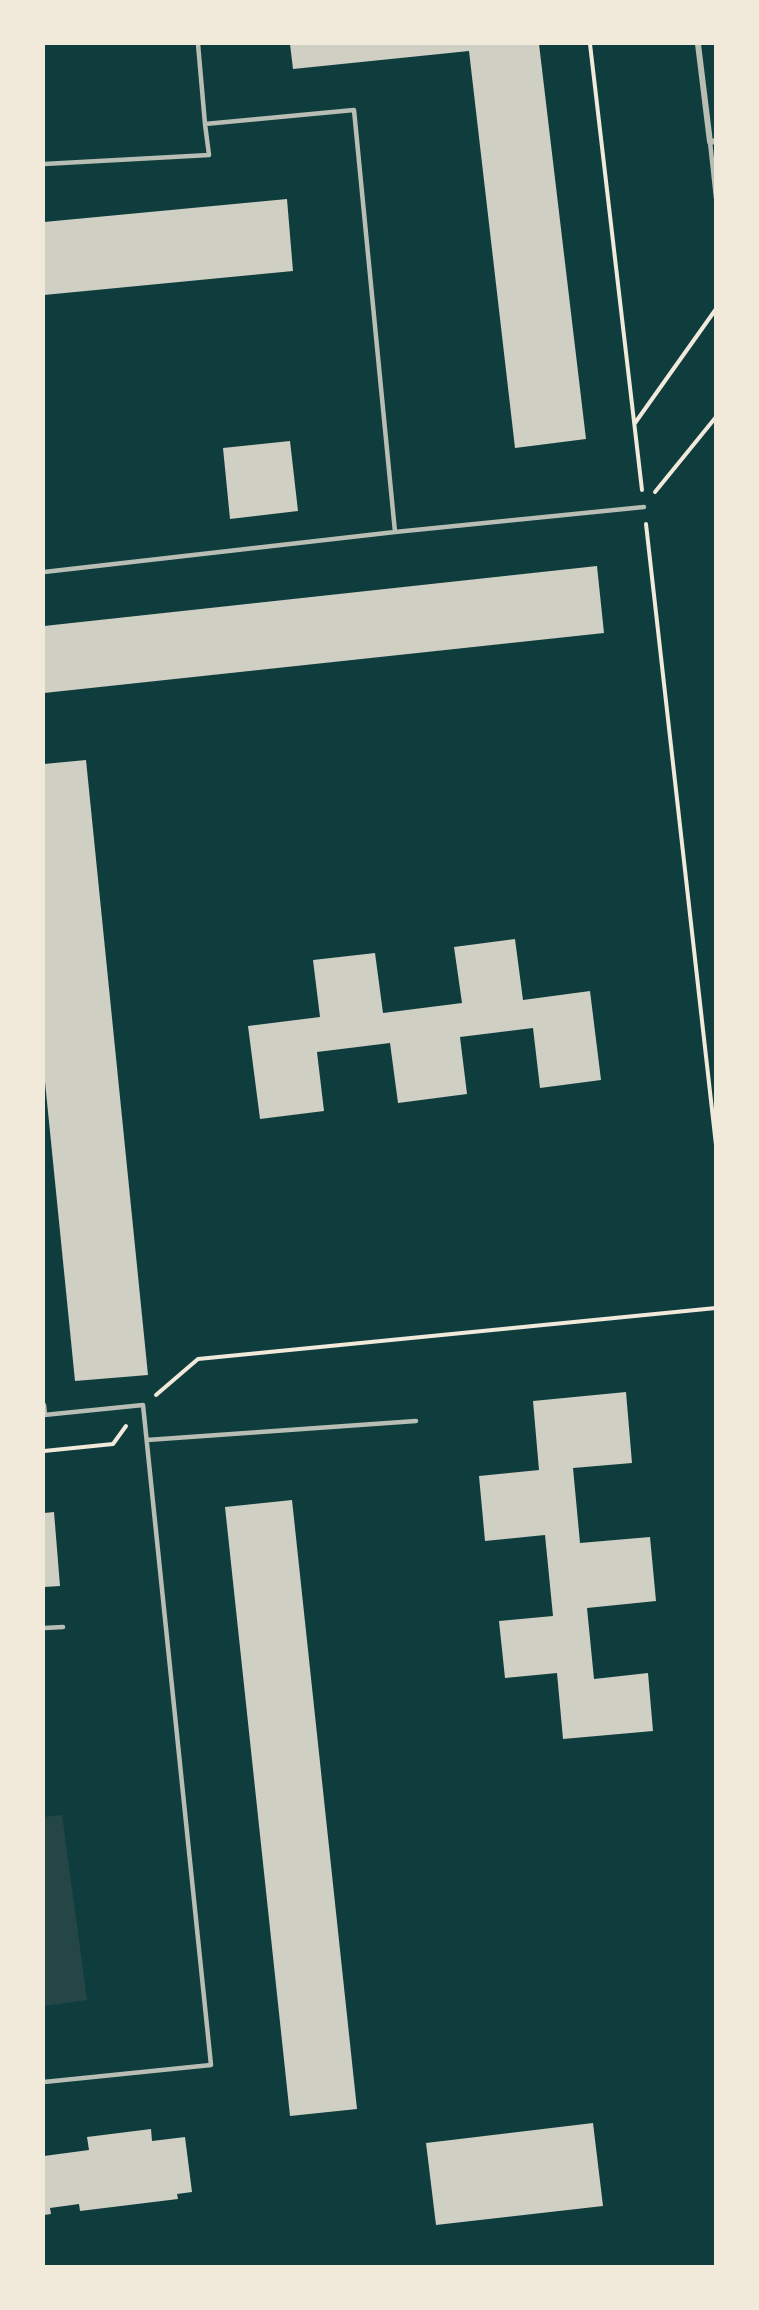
<!DOCTYPE html>
<html>
<head>
<meta charset="utf-8">
<style>
  body { margin:0 }
  #map { position:relative; width:759px; height:2310px; overflow:hidden; background:#0f3d3e; font-family:"Sofia Sans Condensed",sans-serif }
  canvas { display:block }
  .frame { position:absolute; inset:0; border:45px solid #f1e9da; pointer-events:none }
</style>
</head>
<body>
<div id="map">
<canvas width="759" height="2310"></canvas>
<div class="frame"></div>
</div>
<script>
const c = document.querySelector('canvas').getContext('2d');
c.lineJoin = 'round';
function paint(path, color) { c.fillStyle = color; c.fill(path, 'evenodd'); }
const shape = rows => new Path2D(rows.map(r => 'M' + r).join(''));
function trace(path, color, width, dash) { c.strokeStyle = color; c.lineWidth = width; c.lineCap = dash ? 'butt' : 'round'; c.setLineDash(dash || []); c.stroke(path); }
paint(shape([
  [62,1815,87,2000,44,2006,44,1817]
]), '#244646');
paint(shape([
  [290,44,539,44,586,439,515,448,469,51,293,69],
  [287,199,293,271,44,295,44,222],
  [290,441,298,511,230,519,223,448],
  [597,566,604,633,44,693,44,626],
  [86,760,148,1375,75,1381,44,1072,44,764],
  [515,939,523,1000,590,991,601,1080,540,1088,533,1028,460,1037,467,1094,398,1103,390,1043,317,1052,324,1111,260,1119,248,1026,320,1017,313,960,375,953,383,1013,462,1003,454,947],
  [626,1392,632,1463,573,1468,580,1543,650,1537,656,1601,587,1608,594,1679,648,1673,653,1731,563,1739,557,1673,505,1678,499,1621,553,1616,545,1535,485,1541,479,1476,539,1470,533,1401],
  [292,1500,357,2109,290,2116,225,1507],
  [54,1512,60,1586,44,1587,44,1513],
  [593,2123,603,2206,436,2225,426,2143],
  [151,2129,152,2141,185,2137,192,2192,177,2194,178,2199,80,2211,79,2204,50,2208,51,2214,44,2215,44,2156,89,2150,87,2137]
]), '#cfcfc3');
trace(shape([
  [590,44,642,490],
  [635,423,716,309],
  [655,492,716,417],
  [646,524,716,1145],
  [156,1395,198,1359,716,1308],
  [44,1451,113,1444,126,1426]
]), '#f1e9da', 4);
trace(shape([
  [198,44,205,124,354,110,395,532,644,507],
  [710,142,716,198],
  [44,164,209,155,205,124],
  [44,572,395,532],
  [44,1405,45,1415],
  [44,1415,143,1405,211,2065,44,2082],
  [147,1440,416,1421],
  [44,1628,63,1627]
]), '#b8beb3', 4.5);
trace(shape([
  [698,44,710,142,716,141]
]), '#b8beb3', 6);
</script>
</body>
</html>
